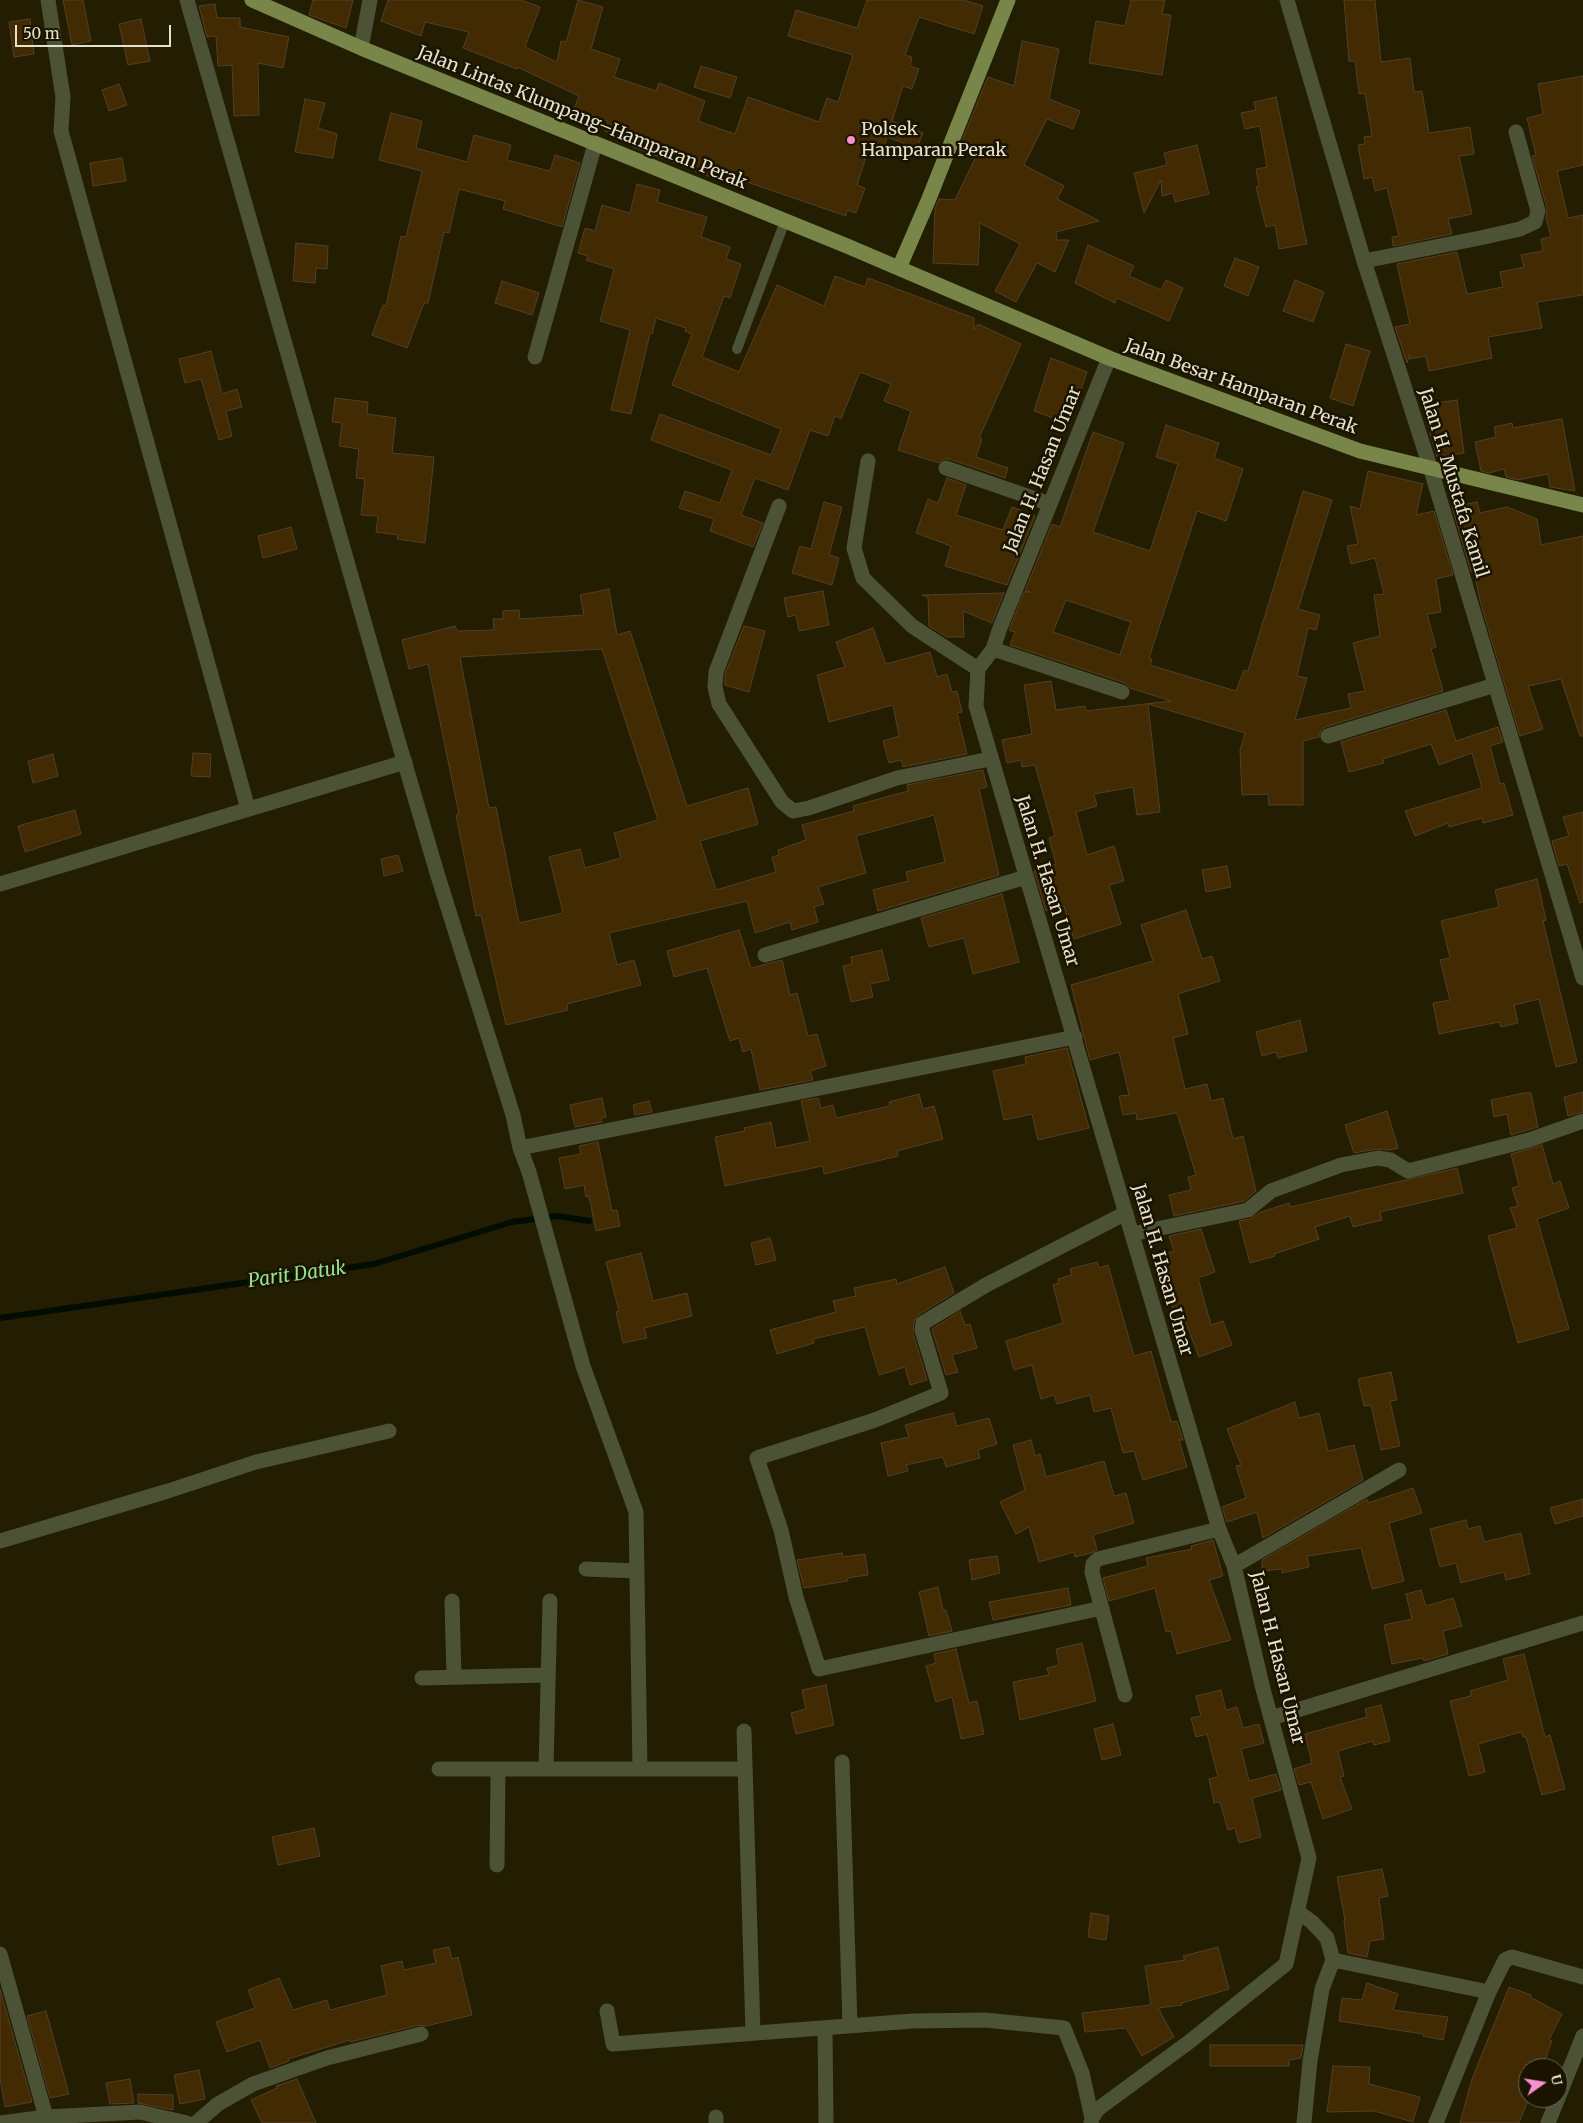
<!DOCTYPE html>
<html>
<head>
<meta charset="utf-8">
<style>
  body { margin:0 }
  #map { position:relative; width:1583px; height:2123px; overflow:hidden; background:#231d01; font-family:Merriweather,serif }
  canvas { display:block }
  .north { position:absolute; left:1518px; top:2058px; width:50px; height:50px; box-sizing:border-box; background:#191300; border:1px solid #6a6553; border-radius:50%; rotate:77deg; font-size:14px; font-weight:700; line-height:20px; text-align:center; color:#e4e1d0 }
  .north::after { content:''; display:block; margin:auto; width:18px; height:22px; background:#f690cf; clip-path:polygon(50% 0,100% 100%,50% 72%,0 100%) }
  .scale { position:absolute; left:15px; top:25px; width:156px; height:22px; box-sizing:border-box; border:2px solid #e4e1d0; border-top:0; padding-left:6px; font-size:15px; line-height:18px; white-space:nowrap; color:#e4e1d0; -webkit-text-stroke:4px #191300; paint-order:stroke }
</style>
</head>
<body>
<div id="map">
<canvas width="1583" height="2123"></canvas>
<div class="north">U</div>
<div class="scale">50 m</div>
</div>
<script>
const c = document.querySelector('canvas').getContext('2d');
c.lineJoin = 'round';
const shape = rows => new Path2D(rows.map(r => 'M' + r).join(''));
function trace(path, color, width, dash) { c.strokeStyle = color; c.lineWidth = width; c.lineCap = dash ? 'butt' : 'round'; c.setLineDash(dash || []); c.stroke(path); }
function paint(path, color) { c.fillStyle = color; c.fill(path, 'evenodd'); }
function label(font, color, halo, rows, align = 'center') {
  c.font = font + ' Merriweather,serif'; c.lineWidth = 5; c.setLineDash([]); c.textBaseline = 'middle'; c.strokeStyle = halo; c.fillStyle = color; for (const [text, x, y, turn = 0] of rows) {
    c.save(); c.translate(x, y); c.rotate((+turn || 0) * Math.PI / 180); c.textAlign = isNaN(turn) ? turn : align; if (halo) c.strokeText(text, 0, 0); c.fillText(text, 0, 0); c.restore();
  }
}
trace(shape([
  [0,1318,374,1264,512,1222,557,1216,589,1221]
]), '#000d00', 6);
const building = shape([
  [63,0,83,0,91,41,72,45,63,0],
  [313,0,353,0,346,28,309,15,313,0],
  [388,0,521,0,540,7,525,47,557,62,561,41,566,42,578,0,603,7,591,49,620,59,614,77,656,91,659,83,705,101,698,121,735,134,748,97,819,122,827,98,838,102,853,55,788,36,796,10,857,28,867,0,963,0,983,6,974,34,919,17,905,55,912,57,910,66,919,69,912,89,903,86,892,121,923,133,917,148,887,137,882,154,868,151,857,185,865,188,856,213,847,210,846,216,715,171,713,178,633,147,635,140,605,131,608,121,574,109,579,96,517,67,517,69,463,48,469,32,425,22,421,36,381,21,388,0],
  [1131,0,1165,0,1162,14,1171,15,1162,75,1089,63,1096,21,1125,26,1131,0],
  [1344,0,1375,0,1381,62,1410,58,1414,92,1422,91,1429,133,1470,127,1474,154,1459,156,1472,214,1448,219,1452,234,1393,246,1392,237,1399,236,1387,188,1375,191,1372,177,1364,179,1358,145,1365,144,1364,137,1372,136,1365,93,1359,94,1355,61,1349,61,1344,0],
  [215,4,217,18,240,18,240,27,289,37,283,68,258,63,259,115,234,116,232,65,218,66,216,36,207,37,199,6,215,4],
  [30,19,34,54,14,57,9,22,30,19],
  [141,19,150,61,128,65,119,24,141,19],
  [1022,41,1059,49,1049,99,1080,111,1073,129,1047,119,1024,165,1064,186,1057,199,1099,221,1056,232,1057,240,1069,240,1055,272,1037,263,1016,302,995,291,1020,244,980,223,978,265,933,263,935,208,939,199,955,200,977,154,960,146,976,106,988,77,1014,86,1022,41],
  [701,66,737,77,730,98,694,87,701,66],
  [1583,76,1583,165,1557,171,1568,218,1583,215,1583,295,1537,302,1542,328,1488,337,1492,358,1429,371,1426,356,1410,359,1410,354,1407,363,1395,327,1410,324,1397,264,1457,252,1467,294,1503,287,1500,272,1524,267,1521,255,1543,251,1541,239,1551,237,1546,218,1547,208,1532,156,1536,155,1527,118,1543,114,1538,84,1583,76],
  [119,84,127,105,109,111,102,90,119,84],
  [1276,97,1307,244,1279,249,1275,225,1266,227,1256,187,1259,186,1256,169,1267,167,1260,126,1245,129,1241,113,1256,110,1254,102,1276,97],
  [305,99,325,103,318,128,337,134,333,158,295,152,305,99],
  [391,113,422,121,416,148,467,162,474,135,511,145,507,160,550,171,555,155,580,163,562,227,503,209,505,201,459,189,449,233,444,232,428,303,424,303,407,348,372,335,383,305,386,306,401,236,406,237,422,171,379,160,391,113],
  [1197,145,1209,194,1175,202,1173,193,1162,196,1161,180,1144,213,1134,173,1167,165,1164,153,1197,145],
  [122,158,126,181,93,186,90,163,122,158],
  [637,184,660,190,657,202,707,217,701,237,730,247,726,259,741,264,730,298,724,296,702,357,739,372,777,285,824,306,835,276,865,287,868,278,974,318,974,330,978,324,1021,344,979,438,982,439,976,457,1008,468,1005,478,949,459,944,459,939,463,898,450,911,411,884,401,891,384,860,372,841,419,835,416,828,436,810,430,788,490,755,478,741,515,763,523,753,547,710,531,714,519,679,508,685,491,720,503,732,470,651,440,660,414,771,455,781,429,672,385,692,334,685,331,686,328,656,318,652,334,650,333,631,414,611,410,630,330,600,321,614,269,586,260,588,256,578,253,585,228,595,231,602,205,630,213,637,184],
  [296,243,328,246,327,269,316,268,315,283,293,281,296,243],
  [1088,245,1134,266,1129,276,1161,290,1166,280,1183,288,1169,321,1117,298,1115,303,1075,283,1088,245],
  [1235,258,1259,267,1248,296,1224,286,1235,258],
  [1295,280,1324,292,1313,322,1283,311,1295,280],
  [502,281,539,293,532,315,495,303,502,281],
  [1346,344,1370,351,1353,406,1330,398,1346,344],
  [211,351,222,394,237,389,242,407,226,411,232,436,219,440,201,379,185,383,179,359,211,351],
  [1051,358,1087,372,1069,424,1034,411,1051,358],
  [335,398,368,402,367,414,396,418,392,453,434,457,425,543,397,539,398,535,376,532,378,516,361,515,365,479,356,478,359,449,339,446,342,423,332,422,335,398],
  [1457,400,1464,453,1437,457,1422,405,1457,400],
  [1562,419,1575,491,1550,487,1548,474,1518,480,1506,477,1504,469,1489,473,1481,471,1475,442,1496,437,1494,427,1512,423,1513,428,1562,419],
  [1166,425,1219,443,1214,458,1243,469,1226,521,1197,511,1149,658,1152,659,1150,665,1236,691,1244,670,1248,671,1303,491,1332,500,1298,609,1320,615,1316,630,1308,628,1297,676,1307,678,1295,720,1351,708,1348,694,1365,691,1353,643,1380,636,1374,595,1384,594,1375,558,1351,564,1347,546,1358,544,1350,506,1360,509,1368,471,1423,484,1416,515,1434,511,1453,575,1436,579,1441,612,1427,614,1436,647,1431,649,1443,691,1325,727,1321,730,1319,737,1303,741,1303,805,1269,805,1268,794,1242,795,1240,750,1245,733,1148,704,1160,812,1137,815,1133,787,1094,794,1097,806,1076,812,1087,855,1114,846,1124,881,1109,885,1121,924,1074,939,1064,906,1046,911,1034,871,1056,864,1049,838,1055,836,1035,765,1022,767,1021,760,1007,763,1002,740,1032,734,1024,685,1051,681,1056,710,1085,706,1086,711,1171,701,1130,688,1125,683,1010,645,1015,632,1009,630,1024,592,1030,592,1025,591,1052,524,1060,527,1093,432,1124,443,1093,532,1150,551,1178,464,1156,457,1166,425],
  [1066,600,1131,622,1120,655,1053,632,1066,600],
  [947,478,966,485,956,515,1003,530,1012,507,1035,516,1007,585,945,566,951,546,916,533,928,499,938,503,947,478],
  [824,502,842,507,829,555,839,558,832,585,792,573,800,546,811,549,824,502],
  [1477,502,1480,513,1507,507,1537,519,1541,545,1583,536,1583,736,1580,736,1561,679,1528,686,1543,729,1520,736,1480,601,1474,571,1471,572,1452,507,1477,502],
  [291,527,297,549,263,558,258,536,291,527],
  [609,589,617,635,630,631,687,806,748,788,758,824,700,841,716,890,776,872,772,857,779,855,778,850,806,840,802,825,854,811,853,806,908,791,907,785,983,770,987,787,979,789,999,875,878,911,873,890,908,881,906,872,945,862,934,815,856,836,866,873,818,887,824,904,814,907,818,922,792,930,790,922,755,933,747,901,609,933,617,965,634,960,641,985,567,1004,568,1010,506,1025,481,915,476,916,456,815,459,814,428,664,409,669,402,640,455,626,457,631,494,630,493,619,503,619,503,611,519,610,520,619,584,615,580,595,609,589],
  [602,649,658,820,614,833,621,858,585,868,580,849,549,857,563,913,519,923,496,807,489,808,460,657,602,649],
  [823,591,829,625,799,631,796,615,788,617,784,598,823,591],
  [1004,593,992,623,963,611,964,637,947,637,929,626,928,597,922,595,1004,593],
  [744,626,765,631,749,692,725,685,725,674,744,626],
  [873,628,886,664,930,652,937,677,947,674,952,692,957,691,962,712,957,713,967,754,903,767,901,760,889,763,883,741,899,736,893,705,829,722,817,675,845,667,836,642,873,628],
  [1446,710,1456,741,1498,727,1503,742,1490,746,1500,784,1504,783,1513,815,1483,823,1482,818,1449,827,1448,823,1415,836,1405,811,1482,788,1472,753,1439,765,1431,744,1383,759,1384,763,1349,772,1341,742,1446,710],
  [193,753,211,754,210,777,191,776,193,753],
  [53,754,58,776,33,783,28,761,53,754],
  [75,810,81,834,25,852,18,826,75,810],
  [1583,812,1583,902,1580,903,1567,864,1559,866,1552,841,1569,836,1563,817,1583,812],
  [398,855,403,871,384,876,381,859,398,855],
  [1227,866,1231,887,1206,892,1202,870,1227,866],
  [1537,879,1546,920,1543,921,1577,1062,1556,1067,1539,999,1514,1005,1518,1023,1501,1027,1499,1022,1439,1034,1433,1003,1450,1000,1440,960,1450,958,1441,921,1499,907,1495,890,1537,879],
  [1002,894,1019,962,973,974,964,938,929,947,921,918,1002,894],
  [1186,910,1202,959,1212,956,1220,981,1178,994,1188,1034,1173,1038,1185,1089,1207,1084,1211,1101,1223,1098,1233,1139,1243,1136,1256,1191,1244,1201,1174,1216,1169,1195,1191,1190,1188,1177,1196,1175,1178,1116,1176,1113,1137,1120,1136,1113,1123,1115,1119,1096,1129,1095,1119,1052,1090,1060,1071,985,1153,961,1141,925,1186,910],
  [739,930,751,968,782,960,790,995,797,993,808,1036,817,1034,826,1066,810,1071,813,1080,760,1090,751,1049,743,1052,739,1038,730,1041,707,968,674,977,667,951,739,930],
  [882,950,889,980,870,984,873,997,851,1002,843,966,852,964,851,957,882,950],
  [1300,1020,1307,1051,1278,1058,1276,1052,1262,1056,1256,1032,1300,1020],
  [1067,1048,1089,1128,1038,1140,1032,1114,1004,1120,993,1071,1026,1064,1025,1057,1067,1048],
  [1583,1092,1583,1112,1568,1116,1564,1097,1583,1092],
  [1524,1093,1531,1093,1538,1127,1511,1135,1507,1114,1494,1117,1491,1100,1524,1093],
  [919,1094,923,1109,934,1106,943,1139,897,1151,898,1156,824,1174,823,1166,725,1186,715,1137,745,1131,744,1128,771,1122,776,1148,810,1141,801,1101,818,1098,821,1108,833,1105,836,1118,890,1106,889,1102,919,1094],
  [602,1098,606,1117,601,1118,602,1122,575,1127,570,1105,602,1098],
  [649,1101,652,1112,635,1115,633,1105,649,1101],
  [1387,1111,1398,1148,1390,1150,1377,1149,1354,1153,1345,1125,1387,1111],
  [598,1142,612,1211,617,1210,620,1226,596,1231,589,1196,586,1197,584,1185,565,1189,559,1158,581,1154,579,1146,598,1142],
  [1542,1145,1553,1184,1560,1181,1569,1208,1537,1219,1569,1329,1518,1343,1488,1236,1517,1228,1510,1208,1518,1206,1512,1188,1519,1186,1511,1154,1542,1145],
  [1457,1168,1463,1193,1380,1212,1382,1220,1353,1227,1350,1216,1315,1227,1319,1239,1274,1254,1275,1256,1250,1263,1239,1221,1250,1219,1261,1212,1289,1203,1290,1207,1457,1168],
  [1201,1229,1215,1272,1198,1278,1211,1325,1223,1321,1232,1345,1199,1357,1181,1310,1174,1312,1169,1296,1172,1295,1159,1256,1174,1251,1169,1236,1201,1229],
  [770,1238,776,1260,756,1265,751,1243,770,1238],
  [641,1253,653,1301,687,1293,692,1316,644,1328,647,1338,623,1343,616,1312,619,1311,606,1262,641,1253],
  [1097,1262,1099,1268,1108,1265,1134,1356,1151,1351,1171,1422,1177,1421,1183,1440,1179,1440,1187,1467,1143,1480,1134,1451,1123,1453,1111,1408,1094,1412,1090,1395,1057,1404,1054,1395,1041,1399,1032,1365,1014,1370,1006,1341,1063,1323,1053,1285,1059,1283,1058,1279,1072,1275,1070,1269,1097,1262],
  [945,1267,954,1293,918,1315,914,1322,913,1333,927,1380,910,1385,905,1367,879,1375,865,1327,813,1339,814,1343,777,1354,770,1330,836,1312,833,1301,856,1296,854,1288,896,1279,897,1284,945,1267],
  [960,1311,965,1325,970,1324,977,1348,952,1355,958,1372,946,1375,932,1329,960,1311],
  [1391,1372,1397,1400,1390,1401,1400,1446,1381,1450,1371,1405,1364,1406,1358,1379,1391,1372],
  [1295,1402,1299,1418,1319,1413,1328,1451,1354,1445,1363,1480,1263,1538,1257,1512,1227,1522,1222,1507,1246,1498,1236,1466,1241,1465,1227,1429,1295,1402],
  [953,1413,957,1426,989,1418,997,1444,978,1450,980,1458,946,1467,943,1457,906,1465,908,1471,888,1476,881,1443,909,1437,905,1425,953,1413],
  [1031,1440,1035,1456,1040,1454,1046,1477,1104,1461,1114,1496,1126,1493,1134,1523,1093,1535,1097,1550,1091,1553,1075,1557,1074,1552,1039,1562,1029,1527,1016,1534,1000,1502,1025,1490,1013,1445,1031,1440],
  [1413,1488,1422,1513,1389,1523,1404,1581,1372,1589,1361,1548,1307,1556,1309,1567,1282,1573,1282,1569,1262,1571,1262,1560,1367,1499,1368,1503,1413,1488],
  [1583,1499,1583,1516,1555,1524,1550,1508,1583,1499],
  [1466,1520,1468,1529,1480,1526,1484,1542,1521,1533,1530,1574,1506,1580,1504,1572,1461,1583,1456,1563,1440,1567,1430,1529,1466,1520],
  [1213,1540,1223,1576,1209,1580,1231,1640,1177,1654,1171,1631,1166,1632,1155,1588,1109,1601,1103,1578,1148,1566,1146,1558,1192,1549,1191,1546,1213,1540],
  [842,1553,843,1557,865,1554,868,1575,847,1578,848,1581,804,1588,797,1560,842,1553],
  [997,1556,1000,1573,972,1580,969,1560,997,1556],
  [938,1587,943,1610,946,1610,952,1631,929,1636,919,1592,938,1587],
  [1068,1588,1071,1605,993,1620,989,1602,1068,1588],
  [1421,1590,1426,1606,1453,1598,1462,1626,1443,1631,1448,1654,1424,1661,1423,1658,1392,1664,1384,1625,1412,1619,1406,1594,1421,1590],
  [1082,1643,1096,1701,1020,1720,1013,1682,1049,1675,1047,1668,1059,1665,1056,1649,1082,1643],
  [956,1649,969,1703,977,1701,984,1734,961,1739,952,1697,936,1702,926,1666,936,1663,934,1654,956,1649],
  [1524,1654,1545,1737,1550,1735,1565,1789,1542,1795,1526,1737,1523,1737,1521,1732,1478,1744,1485,1772,1469,1776,1450,1701,1471,1696,1470,1691,1508,1680,1503,1659,1524,1654],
  [826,1685,834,1725,796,1734,791,1713,806,1709,802,1690,826,1685],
  [1221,1690,1226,1710,1237,1707,1243,1728,1259,1724,1264,1743,1241,1749,1249,1781,1276,1774,1281,1790,1252,1798,1261,1837,1239,1843,1235,1828,1228,1830,1220,1802,1214,1803,1209,1779,1218,1777,1207,1734,1196,1737,1191,1718,1201,1716,1196,1696,1221,1690],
  [1381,1705,1390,1741,1374,1745,1373,1741,1338,1751,1344,1776,1340,1777,1352,1809,1323,1819,1311,1782,1299,1785,1294,1769,1312,1763,1305,1734,1367,1717,1365,1709,1381,1705],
  [1113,1724,1121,1755,1102,1760,1094,1729,1113,1724],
  [314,1828,320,1856,278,1865,272,1837,314,1828],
  [1382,1869,1388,1896,1379,1898,1384,1939,1370,1941,1367,1957,1348,1953,1344,1920,1345,1920,1337,1877,1382,1869],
  [1091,1913,1109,1916,1106,1940,1088,1937,1091,1913],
  [449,1947,452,1959,458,1957,472,2015,426,2026,419,2025,350,2042,350,2040,288,2059,289,2061,270,2068,260,2040,227,2052,216,2022,255,2008,248,1990,279,1978,293,2010,327,2000,330,2010,387,1995,381,1966,402,1961,404,1970,436,1963,433,1950,449,1947],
  [1218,1947,1229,1989,1182,2003,1182,2005,1158,2008,1174,2037,1142,2056,1126,2028,1085,2032,1082,2013,1151,2005,1145,1966,1185,1960,1183,1956,1218,1947],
  [1367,1983,1398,1994,1393,2010,1448,2017,1443,2040,1423,2036,1423,2034,1339,2021,1342,1998,1362,2000,1367,1983],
  [1509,1987,1531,1995,1530,1997,1562,2014,1549,2040,1552,2041,1542,2068,1528,2068,1529,2098,1519,2123,1460,2123,1472,2079,1509,1987],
  [0,1989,32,2102,5,2107,0,2078,0,1989],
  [46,2011,69,2094,50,2098,27,2016,46,2011],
  [1210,2045,1303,2045,1301,2058,1289,2060,1289,2066,1210,2066,1210,2045],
  [1333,2066,1370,2067,1369,2084,1420,2097,1413,2122,1374,2111,1327,2112,1333,2066],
  [199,2070,205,2099,180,2104,174,2075,199,2070],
  [130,2079,134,2103,110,2104,106,2083,130,2079],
  [297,2079,316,2123,262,2123,251,2100,277,2088,276,2086,297,2079],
  [138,2094,173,2095,173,2110,138,2103,138,2094]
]);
paint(building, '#422a03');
trace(building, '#524027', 1);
trace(shape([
  [737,349,785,221]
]), '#4b5235', 10);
trace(shape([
  [48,0,63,97,61,131,248,809],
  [187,0,393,723,437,873,513,1115,520,1148,529,1172,583,1366,636,1512,640,1769],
  [361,48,370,0],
  [1364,261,1480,238,1520,229,1535,222,1538,211,1516,132],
  [535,357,595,144],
  [868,461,854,548,863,578,912,626,978,669],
  [946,468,1050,504],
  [779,506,716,672,715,687,719,704,782,802,793,811,809,808,897,778,990,759],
  [993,649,1122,692],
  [1328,736,1495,685],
  [0,884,405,762],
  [765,955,1026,877],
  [520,1148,1075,1037],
  [1132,1234,1248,1210,1271,1191,1341,1165,1378,1158,1390,1160,1408,1171,1529,1140,1583,1121],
  [0,1541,168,1491,256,1462,389,1431],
  [1234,1566,1399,1470],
  [586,1569,637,1571],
  [452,1601,454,1677],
  [1102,1608,819,1669,796,1597,781,1530,757,1458,875,1420,941,1393,922,1330,923,1323,986,1285,1126,1213],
  [422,1678,548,1675],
  [1125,1695,1092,1572,1093,1564,1098,1559,1219,1529],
  [1271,1718,1583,1623],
  [744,1731,753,2033],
  [842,1762,850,2026],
  [439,1769,745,1769],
  [546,1769,550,1601],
  [497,1865,498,1769],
  [1298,1912,1312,1922,1327,1938,1333,1960,1322,1989,1310,2061,1304,2123],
  [0,1954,46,2117],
  [1333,1960,1489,1992],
  [607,2011,613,2044,913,2021,985,2020,1064,2028,1082,2073,1092,2118],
  [825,2028,826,2123],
  [0,2123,46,2117,140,2112,187,2123],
  [196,2123,218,2104,253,2084,327,2058,421,2034],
  [716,2123,716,2117],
  [1091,2123,1092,2118,1098,2109,1189,2042,1286,1964,1309,1858,1263,1689,1234,1566,1219,1529,976,706,978,669,993,649,1000,628,1109,358],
  [1436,2123,1489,1992,1505,1960,1512,1957,1583,1977],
  [1548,2123,1583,2036]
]), '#4b5235', 15);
trace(shape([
  [1287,0,1364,261,1431,470,1583,978]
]), '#4b5235', 15);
trace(shape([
  [252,0,361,48,847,246,1109,358,1360,451,1583,505],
  [899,268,928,201,1008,0]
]), '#788749', 15);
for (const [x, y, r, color] of [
  [851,140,5,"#f690cf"]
]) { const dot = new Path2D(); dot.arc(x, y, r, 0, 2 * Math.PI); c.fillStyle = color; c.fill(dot); trace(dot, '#191300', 2); }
label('18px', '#e4e1d0', '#191300', [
  ["Jalan Lintas Klumpang–Hamparan Perak",582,118,22],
  ["Jalan Besar Hamparan Perak",1241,387,20],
  ["Jalan H. Hasan Umar",1043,470,-68],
  ["Jalan H. Mustafa Kamil",1453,483,73],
  ["Jalan H. Hasan Umar",1047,881,73],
  ["Jalan H. Hasan Umar",1162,1270,74],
  ["Jalan H. Hasan Umar",1277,1658,76]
]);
label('18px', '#e4e1d0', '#191300', [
  ["Polsek",861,130],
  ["Hamparan Perak",861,151]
], 'left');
label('italic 19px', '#94e191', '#191300', [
  ["Parit Datuk",297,1275,-8]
]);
</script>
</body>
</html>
